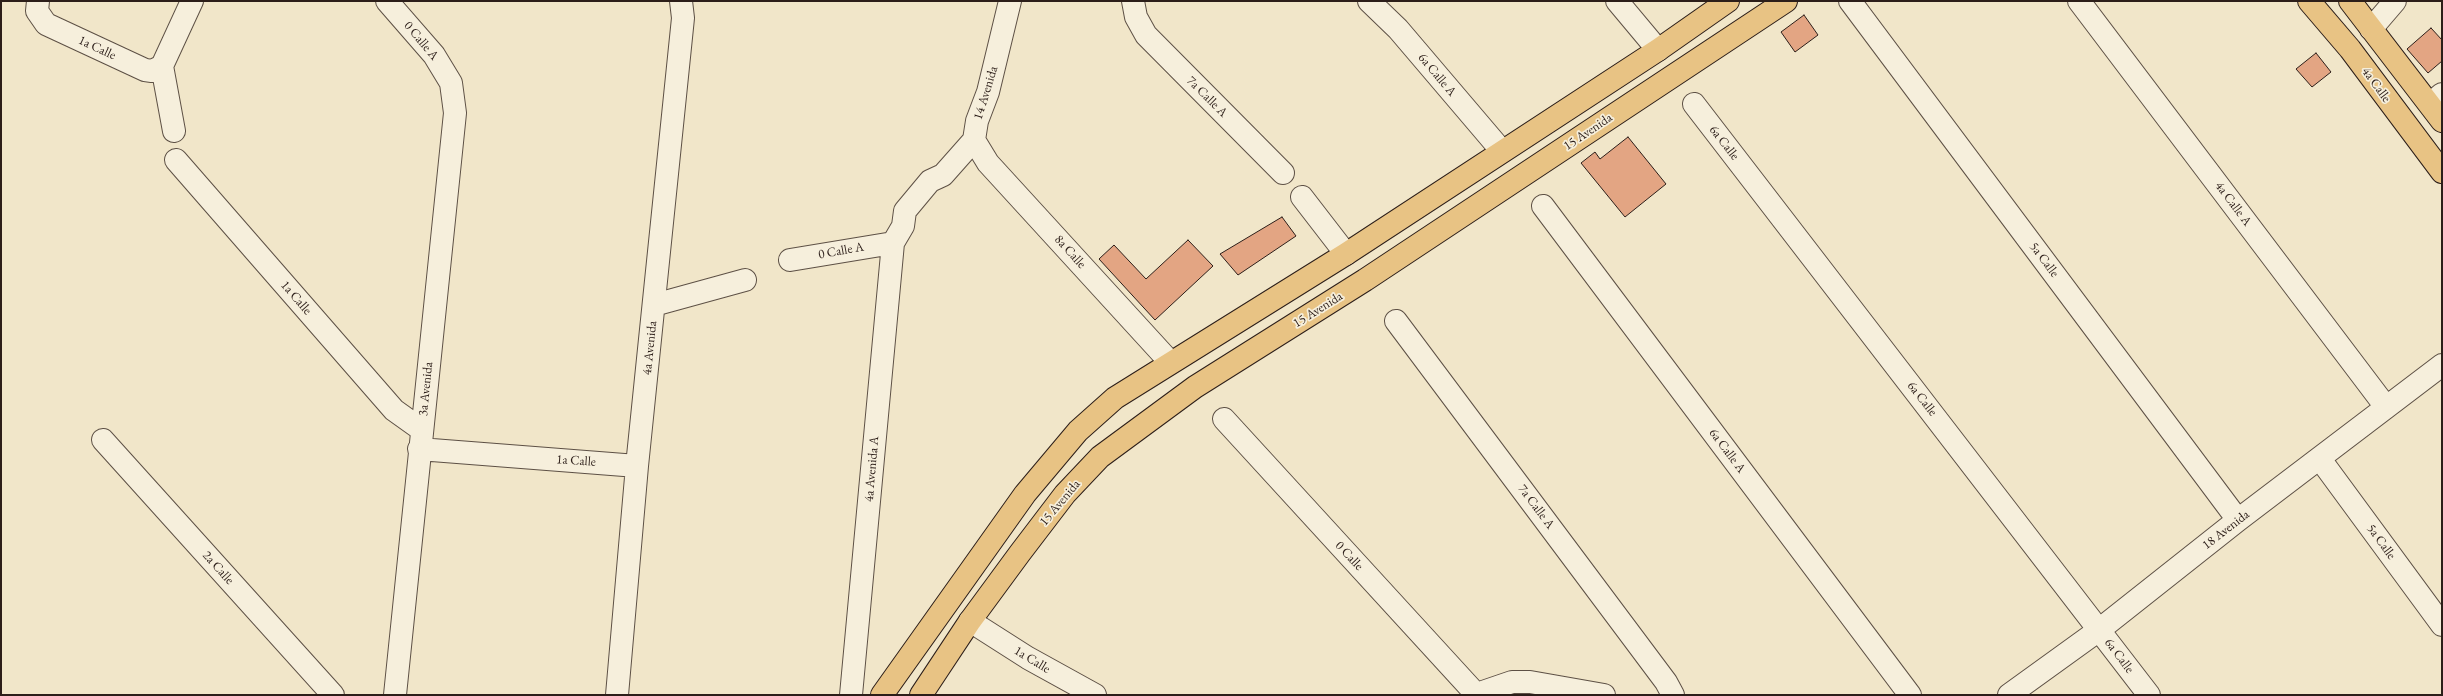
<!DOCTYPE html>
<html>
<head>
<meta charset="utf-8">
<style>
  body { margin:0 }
  #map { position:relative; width:2443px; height:696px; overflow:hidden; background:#f1e6c9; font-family:"EB Garamond",serif }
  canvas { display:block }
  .frame { position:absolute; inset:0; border:2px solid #2c1e19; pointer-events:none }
</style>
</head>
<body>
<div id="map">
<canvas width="2443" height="696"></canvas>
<div class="frame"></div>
</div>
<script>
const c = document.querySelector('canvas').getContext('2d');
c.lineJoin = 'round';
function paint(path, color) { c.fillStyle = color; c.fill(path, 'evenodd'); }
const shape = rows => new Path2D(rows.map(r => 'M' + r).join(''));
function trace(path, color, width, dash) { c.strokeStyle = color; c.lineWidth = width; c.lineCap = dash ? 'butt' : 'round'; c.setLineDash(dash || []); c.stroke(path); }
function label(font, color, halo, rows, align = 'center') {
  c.font = font + ' "EB Garamond",serif'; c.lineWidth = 3.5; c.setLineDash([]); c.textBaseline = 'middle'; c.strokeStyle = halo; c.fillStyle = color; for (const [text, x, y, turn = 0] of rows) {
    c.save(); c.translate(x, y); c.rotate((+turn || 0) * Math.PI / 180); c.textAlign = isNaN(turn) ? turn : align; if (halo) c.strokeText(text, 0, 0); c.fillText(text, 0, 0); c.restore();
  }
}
const building = shape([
  [1804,15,1818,35,1795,52,1781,32,1804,15],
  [2431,28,2442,40,2442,61,2428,73,2407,49,2431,28],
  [2316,53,2331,72,2312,87,2296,69,2316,53],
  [1628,137,1666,184,1625,217,1581,163,1595,152,1600,159,1628,137],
  [1282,217,1296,236,1238,275,1220,254,1282,217],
  [1188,240,1213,266,1155,320,1099,259,1114,245,1146,279,1188,240]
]);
paint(building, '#e3a583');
trace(building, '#2c1e19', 1);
const minor = shape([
  [38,1,37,11,46,24,145,70,152,71,162,66],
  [387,1,434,55,451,83,455,113,395,695],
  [1133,1,1136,17,1146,35,1283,173],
  [1369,1,1398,29,1501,150],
  [1617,1,1658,50],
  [1850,1,2238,520],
  [2079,1,2386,407],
  [2371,29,2395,1],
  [162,66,192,1],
  [162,66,174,131],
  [1694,104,2149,695],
  [2430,104,2442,94],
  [974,140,988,163,1170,362],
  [176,160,394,410,422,430],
  [1302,197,1346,254],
  [1543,206,1910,695],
  [790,260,893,243],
  [654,305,745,280],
  [1396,321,1666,682,1673,695],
  [1224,419,1475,693],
  [103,440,333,695],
  [419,449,637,466],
  [2320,459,2442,625],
  [970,621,1028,658,1095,695],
  [617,695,637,466,683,18,681,1],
  [851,695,893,243,903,226,905,211,930,181,943,175,974,140,977,121,988,92,1010,1],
  [1474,695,1512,682,1530,682,1604,695],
  [2009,695,2099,630,2238,520,2442,365]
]);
const major = shape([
  [2309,1,2350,49,2442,172],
  [2350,1,2442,121],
  [882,695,1025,494,1078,431,1115,398,1346,254,1658,50,1728,1],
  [921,695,970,621,1020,553,1065,494,1100,457,1195,387,1365,280,1786,1]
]);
trace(minor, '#5d5045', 24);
trace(major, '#2c1e19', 24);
trace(minor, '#f6efdc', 22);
trace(major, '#e8c384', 22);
label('13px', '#2c1e19', '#f6efdc', [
  ["0 Calle A",421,41,50],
  ["1a Calle",97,48,25],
  ["6a Calle A",1437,75,50],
  ["4a Calle",2376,85,54],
  ["14 Avenida",986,93,-73],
  ["7a Calle A",1207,97,45],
  ["15 Avenida",1588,132,-34],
  ["6a Calle",1724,143,52],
  ["4a Calle A",2233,204,53],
  ["0 Calle A",841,251,-10],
  ["8a Calle",1070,252,48],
  ["5a Calle",2044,260,53],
  ["1a Calle",296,298,49],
  ["15 Avenida",1318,310,-32],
  ["4a Avenida",650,348,-84],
  ["3a Avenida",426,389,-84],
  ["6a Calle",1922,399,52],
  ["6a Calle A",1727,451,53],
  ["1a Calle",576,461,4],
  ["4a Avenida A",872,469,-85],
  ["15 Avenida",1060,503,-50],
  ["7a Calle A",1536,507,53],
  ["18 Avenida",2226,530,-38],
  ["5a Calle",2381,542,54],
  ["0 Calle",1349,556,47],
  ["2a Calle",218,568,48],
  ["6a Calle",2119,656,53],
  ["1a Calle",1032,660,31]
]);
</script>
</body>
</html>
